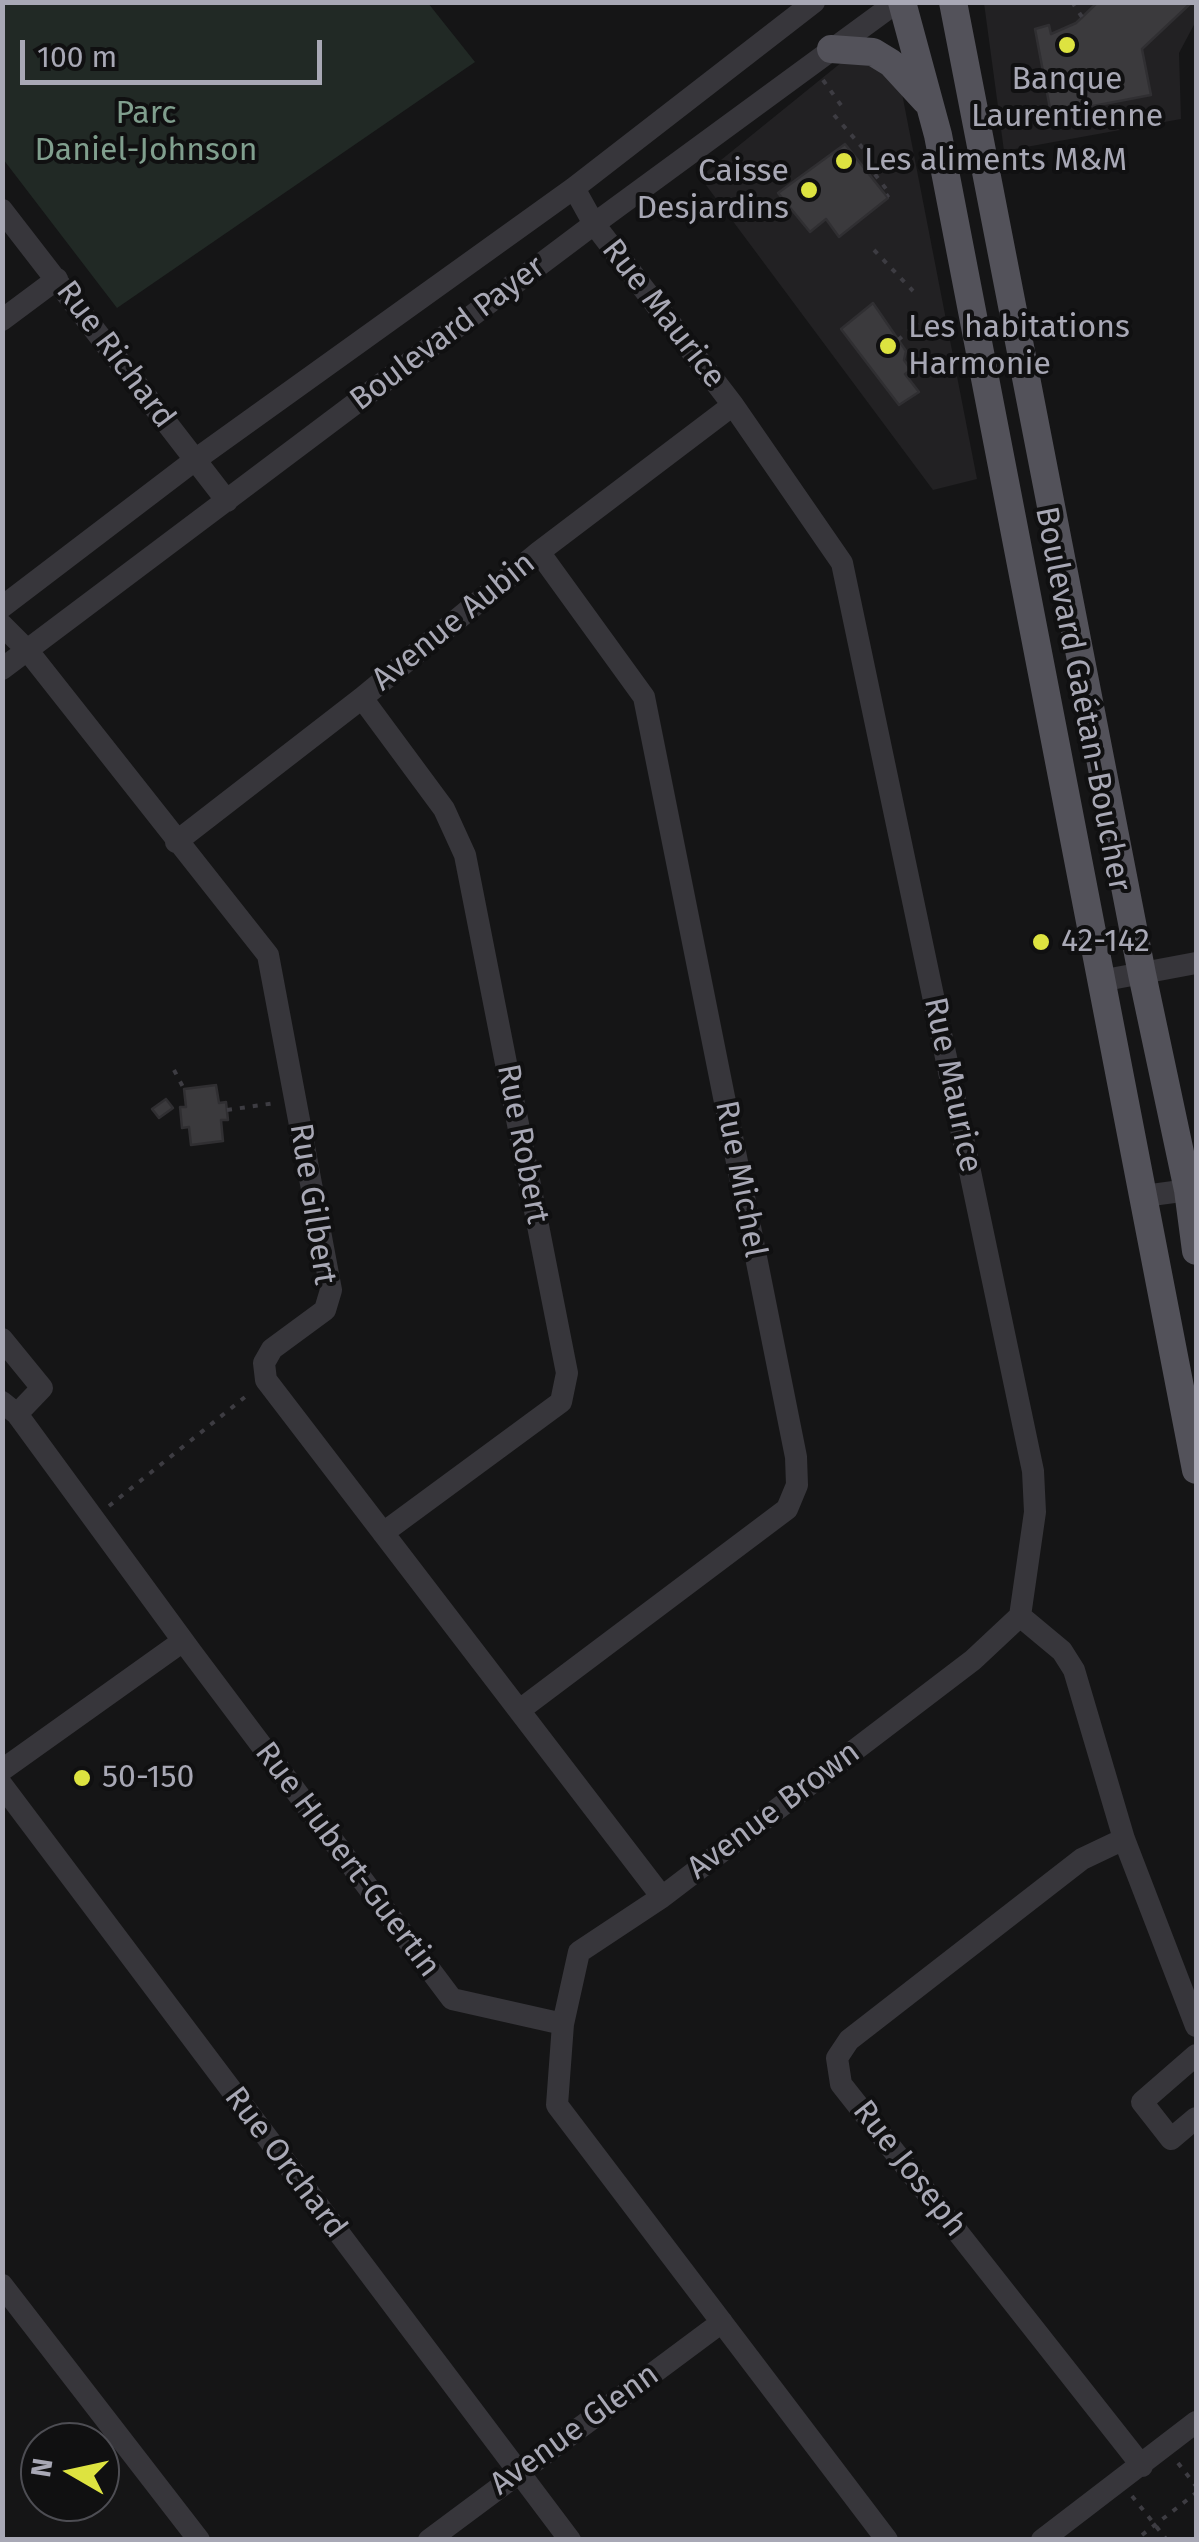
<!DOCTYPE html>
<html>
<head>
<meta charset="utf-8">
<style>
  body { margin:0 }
  #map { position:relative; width:1199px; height:2542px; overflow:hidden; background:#151516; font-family:"Fira Sans",sans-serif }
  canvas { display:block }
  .frame { position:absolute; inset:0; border:5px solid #a8a8b5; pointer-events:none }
  .north { position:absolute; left:20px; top:2422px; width:100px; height:100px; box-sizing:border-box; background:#101011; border:2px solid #4d4d53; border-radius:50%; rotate:279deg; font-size:28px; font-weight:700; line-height:40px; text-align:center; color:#a8a8b5 }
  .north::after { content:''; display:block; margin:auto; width:35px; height:45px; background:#dde340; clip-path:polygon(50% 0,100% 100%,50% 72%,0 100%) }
  .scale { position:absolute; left:20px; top:40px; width:302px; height:45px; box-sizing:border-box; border:5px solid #a8a8b5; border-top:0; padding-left:12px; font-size:30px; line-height:35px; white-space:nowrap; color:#a8a8b5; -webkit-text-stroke:8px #101011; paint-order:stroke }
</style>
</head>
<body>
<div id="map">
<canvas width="1199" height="2542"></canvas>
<div class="frame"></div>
<div class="north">N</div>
<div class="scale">100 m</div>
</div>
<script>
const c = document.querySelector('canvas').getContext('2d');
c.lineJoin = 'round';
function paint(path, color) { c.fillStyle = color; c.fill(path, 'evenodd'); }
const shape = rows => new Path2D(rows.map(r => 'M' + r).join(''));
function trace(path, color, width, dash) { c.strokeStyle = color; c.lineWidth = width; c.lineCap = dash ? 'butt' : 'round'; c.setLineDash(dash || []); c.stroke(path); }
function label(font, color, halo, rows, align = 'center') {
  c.font = font + ' "Fira Sans",sans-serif'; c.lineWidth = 8; c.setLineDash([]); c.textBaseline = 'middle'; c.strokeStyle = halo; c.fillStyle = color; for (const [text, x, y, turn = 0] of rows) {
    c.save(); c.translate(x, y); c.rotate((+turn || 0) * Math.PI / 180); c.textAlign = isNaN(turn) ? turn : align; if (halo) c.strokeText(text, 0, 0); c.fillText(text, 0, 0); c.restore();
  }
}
paint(shape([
  [984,3,1196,3,1196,21,1179,53,1181,119,1004,151],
  [860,57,899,78,977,479,933,490,700,177,842,62]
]), '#222123');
paint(shape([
  [3,2,428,3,475,62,117,308,3,159]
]), '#212925');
const building = shape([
  [1098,2,1192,2,1142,49,1151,95,1051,114,1035,29,1049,25,1051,34,1076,23,1098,2],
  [845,144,888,198,839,237,826,219,810,232,778,193,845,144],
  [873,303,906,351,904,360,911,370,905,374,919,392,899,405,841,329,873,303],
  [216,1085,219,1103,226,1102,228,1120,221,1120,223,1141,191,1145,189,1127,182,1128,180,1107,186,1107,184,1089,216,1085],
  [166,1099,173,1108,159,1118,152,1109,166,1099]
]);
paint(building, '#3b3a3d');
trace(building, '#302f32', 2.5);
trace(shape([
  [1072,2,1082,17],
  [823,80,843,108],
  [834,115,874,161,863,166],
  [867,164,890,194,887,196],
  [874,250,913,291],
  [898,340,918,323],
  [174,1070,184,1089],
  [227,1110,275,1103],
  [109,1506,250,1393],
  [1178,2463,1196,2486],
  [1132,2496,1167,2540],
  [1142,2535,1196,2493]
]), '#3d3c42', 4, [5, 8]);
trace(shape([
  [574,188,594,224,733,405,842,563,1033,1471,1035,1512,1020,1616],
  [2,210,227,501],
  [2,320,57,279],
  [2,607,195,460,574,188,814,2],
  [2,625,28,651,268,955,331,1290,325,1310,272,1349,264,1363,266,1380,662,1897],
  [2,669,594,224,897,2],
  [362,698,444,809,465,855,567,1373,561,1402,383,1533],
  [176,842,362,698,539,552,733,405],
  [1100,981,1196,963],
  [1144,1196,1196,1189],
  [2,1339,42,1388,17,1414],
  [2,1402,17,1414,192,1653,452,1999,563,2024],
  [1020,1616,1062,1651,1074,1670,1124,1839,1196,2026],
  [521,1709,787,1509,797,1485,796,1457,644,697,539,552],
  [2,1770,183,1641],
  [2,1785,570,2540],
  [1124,1839,1082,1859,849,2040,837,2058,841,2084,1142,2466],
  [1196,2055,1142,2102,1171,2139,1196,2118],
  [2,2285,199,2540],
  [429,2540,722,2322],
  [887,2540,557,2105,563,2024,579,1952,662,1897,973,1660,1020,1616],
  [1042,2540,1196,2422]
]), '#37363b', 22);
trace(shape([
  [902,2,938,135,1196,1470],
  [953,2,1142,974,1188,1190,1196,1251],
  [831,49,873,52,891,63,925,100]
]), '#53525a', 28);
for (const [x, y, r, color] of [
  [1067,45,10,"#dde340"],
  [844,161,10,"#dde340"],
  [809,190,10,"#dde340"],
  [888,346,10,"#dde340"],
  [1041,942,10,"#dde340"],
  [82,1778,10,"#dde340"]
]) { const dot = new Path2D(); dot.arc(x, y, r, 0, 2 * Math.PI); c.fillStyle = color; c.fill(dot); trace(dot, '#101011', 4); }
label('32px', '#a8a8b5', '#101011', [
  ["Banque",1067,80,"center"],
  ["Laurentienne",1067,117,"center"],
  ["Les aliments M&M",864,161],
  ["Caisse",789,172,"right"],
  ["Desjardins",789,209,"right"],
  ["Les habitations",908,328],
  ["Harmonie",908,365],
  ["42-142",1061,942],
  ["50-150",102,1778]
], 'left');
label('32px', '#809f8e', '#101011', [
  ["Parc",146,114],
  ["Daniel-Johnson",146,151]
]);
label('32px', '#a8a8b5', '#101011', [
  ["Rue Maurice",663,314,52],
  ["Boulevard Payer",448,334,-37],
  ["Rue Richard",115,355,53],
  ["Avenue Aubin",454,622,-39],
  ["Boulevard Gaétan-Boucher",1082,699,79],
  ["Rue Maurice",952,1085,78],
  ["Rue Robert",522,1144,79],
  ["Rue Michel",740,1179,79],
  ["Rue Gilbert",312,1204,81],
  ["Avenue Brown",774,1811,-37],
  ["Rue Hubert-Guertin",347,1860,53],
  ["Rue Orchard",285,2163,53],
  ["Rue Joseph",909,2169,52],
  ["Avenue Glenn",575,2430,-36]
]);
</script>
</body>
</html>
